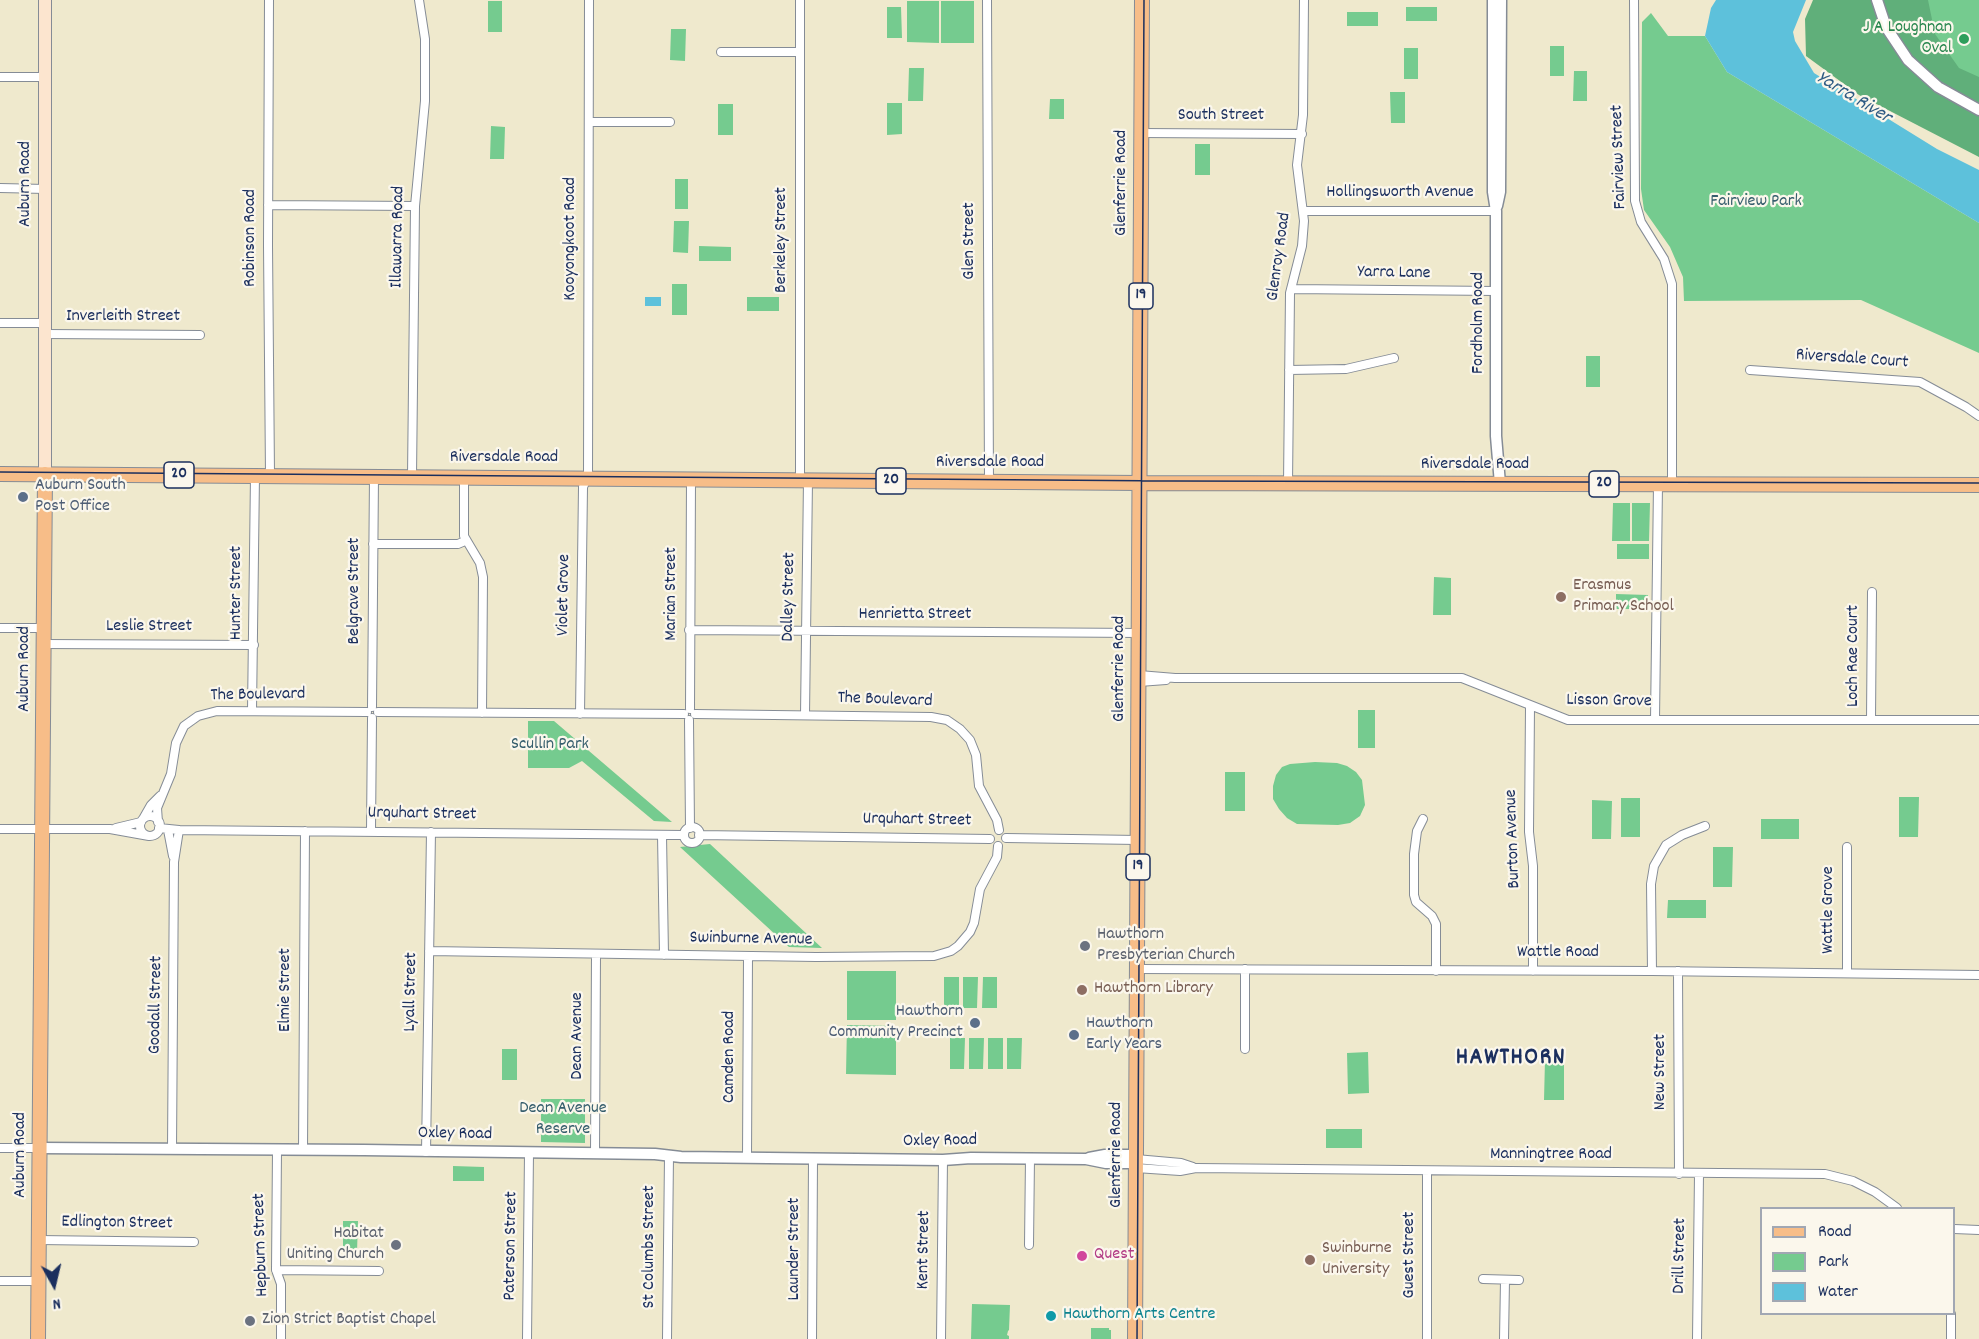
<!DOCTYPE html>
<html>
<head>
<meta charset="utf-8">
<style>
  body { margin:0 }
  #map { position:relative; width:1979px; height:1339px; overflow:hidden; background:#efe9cd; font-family:Dekko,sans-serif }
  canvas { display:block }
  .legend { position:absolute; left:1760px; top:1207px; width:195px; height:108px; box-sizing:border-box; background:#fbf7ec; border:2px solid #a1a7b3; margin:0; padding:8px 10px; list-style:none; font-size:18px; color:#1b2f5e }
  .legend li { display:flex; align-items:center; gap:12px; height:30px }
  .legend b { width:30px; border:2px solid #a1a7b3 }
  .north { position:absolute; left:24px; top:1255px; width:60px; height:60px; -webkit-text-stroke:4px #fbf7ec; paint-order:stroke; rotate:172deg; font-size:16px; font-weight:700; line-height:24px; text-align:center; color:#1b2f5e }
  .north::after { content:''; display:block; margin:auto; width:21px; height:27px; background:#1b2f5e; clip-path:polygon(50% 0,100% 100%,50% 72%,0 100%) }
</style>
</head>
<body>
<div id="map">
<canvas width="1979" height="1339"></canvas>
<ul class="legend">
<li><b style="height:8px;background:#f7bd88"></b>Road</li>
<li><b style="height:16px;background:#75cb8f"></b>Park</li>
<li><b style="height:16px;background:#5dc1db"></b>Water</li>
</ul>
<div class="north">N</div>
</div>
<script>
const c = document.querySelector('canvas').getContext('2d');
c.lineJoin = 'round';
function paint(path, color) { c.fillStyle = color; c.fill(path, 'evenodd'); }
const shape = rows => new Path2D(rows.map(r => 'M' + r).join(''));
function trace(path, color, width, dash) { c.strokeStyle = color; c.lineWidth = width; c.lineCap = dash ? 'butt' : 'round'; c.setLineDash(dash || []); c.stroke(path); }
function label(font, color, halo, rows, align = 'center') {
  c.font = font + ' Dekko,sans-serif'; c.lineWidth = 4.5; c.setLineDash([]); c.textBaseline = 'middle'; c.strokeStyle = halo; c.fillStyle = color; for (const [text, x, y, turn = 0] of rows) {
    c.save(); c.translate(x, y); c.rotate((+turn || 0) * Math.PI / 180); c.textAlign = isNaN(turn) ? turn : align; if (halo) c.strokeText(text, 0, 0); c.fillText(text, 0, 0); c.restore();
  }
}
paint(shape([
  [1885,0,1979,0,1979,102],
  [488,1,502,1,502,32,488,32],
  [907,1,939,1,939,43,907,42],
  [941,1,974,1,974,43,941,43],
  [887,7,901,7,902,38,887,38],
  [1406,7,1437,7,1437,21,1406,21],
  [1347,12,1378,12,1378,26,1347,26],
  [1651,13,1668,36,1705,36,1727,72,1979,223,1979,353,1861,300,1684,301,1683,277,1670,247,1644,210,1641,189,1642,22],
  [671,29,686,29,685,61,670,60],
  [1550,46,1564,46,1564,76,1550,76],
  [1404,48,1418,48,1418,79,1404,79],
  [909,68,924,68,923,101,908,101],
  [1574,71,1587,71,1587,101,1573,101],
  [1390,92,1405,92,1405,123,1391,123],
  [1050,99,1064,99,1064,119,1049,119],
  [887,103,902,103,902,134,887,135],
  [718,104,733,104,733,135,718,135],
  [491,126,505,127,504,159,490,159],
  [1195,144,1210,144,1210,175,1195,175],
  [675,179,688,179,688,209,675,209],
  [674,221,689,221,688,253,673,252],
  [699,246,731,247,731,261,699,261],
  [672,284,687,284,687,315,672,315],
  [747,297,779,297,779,311,747,311],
  [1586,356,1600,356,1600,387,1586,387],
  [1613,503,1630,503,1630,541,1612,541],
  [1632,503,1650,503,1649,541,1632,541],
  [1617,544,1649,544,1649,559,1617,559],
  [1434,577,1451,578,1451,615,1433,615],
  [1616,594,1648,595,1648,609,1616,609],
  [1358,710,1375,710,1375,748,1358,748],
  [528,721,554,721,672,822,654,821,582,761,569,768,528,768],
  [1315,762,1337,763,1347,766,1356,772,1362,780,1365,805,1360,816,1350,823,1338,825,1297,824,1287,818,1279,809,1273,799,1273,786,1276,775,1282,767,1290,764],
  [1225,772,1245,772,1245,811,1225,811],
  [1899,797,1919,797,1918,837,1899,837],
  [1621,798,1640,798,1640,837,1621,837],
  [1592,800,1612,801,1611,839,1592,839],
  [1761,819,1799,819,1799,839,1761,839],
  [710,844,822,948,789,947,680,847],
  [1713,847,1733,847,1732,887,1713,887],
  [1668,900,1706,900,1706,918,1667,918],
  [847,971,896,971,896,1020,847,1020],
  [944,977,959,977,959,1008,944,1008],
  [963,977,978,977,977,1008,963,1008],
  [983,977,997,977,997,1008,982,1008],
  [847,1025,896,1026,896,1075,846,1074],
  [950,1038,965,1038,964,1069,950,1069],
  [969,1038,984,1038,983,1069,969,1069],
  [988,1038,1003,1038,1003,1069,988,1069],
  [1007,1038,1022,1038,1021,1069,1007,1069],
  [502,1049,517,1049,517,1080,502,1080],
  [1368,1052,1369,1093,1348,1094,1347,1053],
  [1545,1060,1564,1060,1564,1100,1544,1100],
  [541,1099,585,1099,585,1143,541,1142],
  [1326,1129,1362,1129,1362,1148,1326,1148],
  [453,1166,484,1167,484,1181,453,1181],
  [343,1221,358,1221,357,1252,343,1252],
  [972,1304,1010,1305,1009,1330,1008,1331,1007,1335,1009,1336,1009,1339,971,1339],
  [1091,1328,1109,1328,1109,1330,1111,1330,1111,1339,1091,1339]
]), '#75cb8f');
paint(shape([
  [1813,0,1928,0,1935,34,1959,68,1979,77,1979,157,1859,95,1806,56,1805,19]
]), '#60af7a');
paint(shape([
  [1716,0,1806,0,1793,32,1795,41,1814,73,1937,149,1979,170,1979,223,1727,72,1705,36,1711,8],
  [645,297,661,297,661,306,645,306]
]), '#5dc1db');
const minor = shape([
  [269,0,268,245,270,475],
  [987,0,989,482],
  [1634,0,1635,201,1641,222,1664,259,1672,284,1672,484],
  [721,52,800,52],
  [0,77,46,77],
  [589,122,670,122],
  [1141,133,1302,134],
  [0,188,46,189],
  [268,205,415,206],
  [1304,211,1496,211],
  [1291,289,1496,291],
  [0,323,45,323],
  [45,334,200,335],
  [1289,370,1346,369,1394,358],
  [1750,370,1920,382,1966,407,1979,416],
  [412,476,415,206,425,101,425,39,419,0],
  [464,477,464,536,480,563,483,577,482,713],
  [800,480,800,0],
  [1288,484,1290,293,1302,246,1304,221,1297,165,1303,115,1304,0],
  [373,544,458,544,465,541],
  [0,628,44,628],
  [689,630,1140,633],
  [44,644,254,645],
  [1139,675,1175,678,1462,678,1568,720,1979,720],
  [1139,682,1166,680],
  [1530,706,1529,832,1533,866,1533,971],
  [372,707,374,476],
  [690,709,691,479],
  [252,711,255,475],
  [378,712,684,714],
  [580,714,583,487,588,476,589,0],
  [695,714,931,717,947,720,960,729,970,740,976,755,979,786,997,820,999,830],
  [805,715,808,480],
  [689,720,690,828],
  [1655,720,1658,484],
  [1871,720,1872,592],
  '140 826a10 10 0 1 1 20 0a10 10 0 1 1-20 0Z',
  [143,819,151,805,160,796],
  [1423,819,1417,831,1414,854,1414,895,1416,902,1432,916,1436,924,1436,971],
  [158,822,157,808,171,774,176,743,184,726,198,716,217,711,367,712],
  '684 835a8 8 0 1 1 16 0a8 8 0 1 1-16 0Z',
  [116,828,141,822],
  [159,828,179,830,684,835],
  [0,829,110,829,149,836],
  [168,830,173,856],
  [371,831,372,718],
  [662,835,664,955],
  [699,835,990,839],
  [1006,838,1138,840],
  [1847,847,1847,973],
  [429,951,816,957,934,956,951,951,958,946,970,932,974,923,980,889,997,857,998,846],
  [1138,969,1652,971,1979,975],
  [1245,969,1245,1049],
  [1652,971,1651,884,1654,866,1666,845,1682,835,1705,826],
  [1678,971,1679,1174],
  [0,1148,40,1148],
  [172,1149,174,862,179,830],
  [277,1150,276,1270,281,1284,281,1339],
  [303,1150,305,831],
  [426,1152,431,832],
  [595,1154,596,954],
  [747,1158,748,956],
  [1136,1159,1181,1163,1193,1167],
  [1136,1168,1180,1171,1196,1168,1825,1174,1853,1181,1875,1192,1897,1208],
  [1954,1229,1979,1230],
  [39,1240,194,1242],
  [1029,1245,1030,1158],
  [276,1270,379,1271],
  [1483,1279,1519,1280],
  [0,1281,39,1281],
  [527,1339,529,1153],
  [667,1339,669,1156],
  [812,1339,813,1159],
  [941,1339,943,1160],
  [1427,1339,1427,1172],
  [1504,1339,1505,1280],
  [1697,1339,1699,1174],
  [1951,1339,1951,1314]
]);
const tertiary = shape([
  [1493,0,1493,192,1496,211,1496,436,1500,484],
  [1877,0,1886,27,1908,60,1938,87,1979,110],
  [1497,206,1500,192,1501,0],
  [40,1148,364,1150,655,1154,681,1157,943,1160,971,1158,1086,1159,1106,1163,1136,1163],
  [1089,1158,1105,1155,1136,1155]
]);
const secondary = shape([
  [45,474,45,0]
]);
const primary = shape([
  [0,474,1140,483,1979,485],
  [38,1339,45,474],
  [1135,1339,1142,0]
]);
trace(minor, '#858c96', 10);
trace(tertiary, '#858c96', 13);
trace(secondary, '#858c96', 14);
trace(primary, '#858c96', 16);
trace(minor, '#fff', 8);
trace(tertiary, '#fff', 10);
trace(secondary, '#fce5cf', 12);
trace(primary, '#f7bd88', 14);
trace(shape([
  [0,472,1174,481,1979,483],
  [1137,1339,1144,0]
]), '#1b2f5e', 1.5);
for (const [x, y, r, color] of [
  [1964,39,6,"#2e9e5b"],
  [23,497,6,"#5c6f8a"],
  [1561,597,6,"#8d6e63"],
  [1085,946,6,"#6b7280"],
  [1082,990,6,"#8d6e63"],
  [975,1023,6,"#5c6f8a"],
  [1074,1035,6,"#5c6f8a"],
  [396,1245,6,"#6b7280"],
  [1082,1256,6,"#d1479c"],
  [1310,1260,6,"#8d6e63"],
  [1051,1316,6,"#0f9aa8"],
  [250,1321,6,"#6b7280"]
]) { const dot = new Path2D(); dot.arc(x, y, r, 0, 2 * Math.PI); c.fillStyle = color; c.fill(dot); trace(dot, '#fbf7ec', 2); }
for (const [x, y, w] of [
  [1141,296,24],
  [179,475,30],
  [891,481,30],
  [1604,484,30],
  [1138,867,24]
]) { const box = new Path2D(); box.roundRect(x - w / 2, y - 13, w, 26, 4.5); c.fillStyle = '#fbf7ec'; c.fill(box); trace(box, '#1b2f5e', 1.5); }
label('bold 16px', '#1b2f5e', null, [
  ["19",1141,296],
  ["20",179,475],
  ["20",891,481],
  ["20",1604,484],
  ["19",1138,867]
]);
label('18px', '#27864d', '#fbf7ec', [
  ["J A Loughnan",1952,29],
  ["Oval",1952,50]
], 'right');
label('18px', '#1b2f5e', '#fbf7ec', [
  ["South Street",1221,117],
  ["Fairview Street",1620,157,-92],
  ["Glenferrie Road",1123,183,-90],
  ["Auburn Road",27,184,-90],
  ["Hollingsworth Avenue",1400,194],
  ["Illawarra Road",399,237,-89],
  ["Robinson Road",252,238,-90],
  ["Kooyongkoot Road",572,239,-90],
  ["Berkeley Street",783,240,-90],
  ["Glen Street",971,241,-90],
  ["Glenroy Road",1280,257,-82],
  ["Yarra Lane",1394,274,1],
  ["Inverleith Street",123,318],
  ["Fordholm Road",1480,323,-90],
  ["Riversdale Court",1852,360,4],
  ["Riversdale Road",504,459],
  ["Riversdale Road",990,464],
  ["Riversdale Road",1475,466],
  ["Belgrave Street",356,591,-90],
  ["Hunter Street",238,593,-90],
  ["Marian Street",673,594,-90],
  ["Violet Grove",565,595,-89],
  ["Dalley Street",790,597,-89],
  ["Henrietta Street",915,616],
  ["Leslie Street",149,628],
  ["Loch Rae Court",1855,656,-90],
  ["Auburn Road",26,669,-90],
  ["Glenferrie Road",1121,669,-90],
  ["The Boulevard",258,696,-1],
  ["The Boulevard",885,701,2],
  ["Lisson Grove",1609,702,1],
  ["Urquhart Street",422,815,1],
  ["Urquhart Street",917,821,1],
  ["Burton Avenue",1514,839,-92],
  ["Wattle Grove",1830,910,-90],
  ["Swinburne Avenue",751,940,1],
  ["Wattle Road",1558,954],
  ["Elmie Street",287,990,-90],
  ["Lyall Street",412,992,-89],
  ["Goodall Street",157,1005,-89],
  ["Dean Avenue",579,1036,-90],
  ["Camden Road",731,1057,-90],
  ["New Street",1662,1072,-90],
  ["Oxley Road",455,1135,1],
  ["Oxley Road",940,1142,-1],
  ["Auburn Road",22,1155,-90],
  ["Glenferrie Road",1118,1155,-90],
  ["Manningtree Road",1551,1156],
  ["Edlington Street",117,1224,1],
  ["Hepburn Street",262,1245,-92],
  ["Paterson Street",512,1246,-89],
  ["St Columbs Street",651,1247,-90],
  ["Launder Street",796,1249,-90],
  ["Kent Street",925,1250,-89],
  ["Guest Street",1411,1255,-90],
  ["Drill Street",1681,1256,-89]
]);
label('18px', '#365e6d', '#fbf7ec', [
  ["Fairview Park",1756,203],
  ["Scullin Park",550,746],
  ["Dean Avenue",563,1110],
  ["Reserve",563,1131]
]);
label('18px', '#4e5e75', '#fbf7ec', [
  ["Auburn South",35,487],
  ["Post Office",35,508],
  ["Hawthorn",963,1013,"right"],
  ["Community Precinct",963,1034,"right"],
  ["Hawthorn",1086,1025],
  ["Early Years",1086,1046]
], 'left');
label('18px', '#785e54', '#fbf7ec', [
  ["Erasmus",1573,587],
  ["Primary School",1573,608],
  ["Hawthorn Library",1094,990],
  ["Swinburne",1322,1250],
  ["University",1322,1271]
], 'left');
label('18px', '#5b616d', '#fbf7ec', [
  ["Hawthorn",1097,936],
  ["Presbyterian Church",1097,957],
  ["Habitat",384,1235,"right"],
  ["Uniting Church",384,1256,"right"],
  ["Zion Strict Baptist Chapel",262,1321]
], 'left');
label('18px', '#b23c85', '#fbf7ec', [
  ["Quest",1094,1256]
], 'left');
label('18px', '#0d838f', '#fbf7ec', [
  ["Hawthorn Arts Centre",1063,1316]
], 'left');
label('italic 20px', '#2f5b84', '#fbf7ec', [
  ["Yarra River",1853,99,31]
]);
c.letterSpacing = '1.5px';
label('bold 24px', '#1b2f5e', '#fbf7ec', [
  ["HAWTHORN",1511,1060]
]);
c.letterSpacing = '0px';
</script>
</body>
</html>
